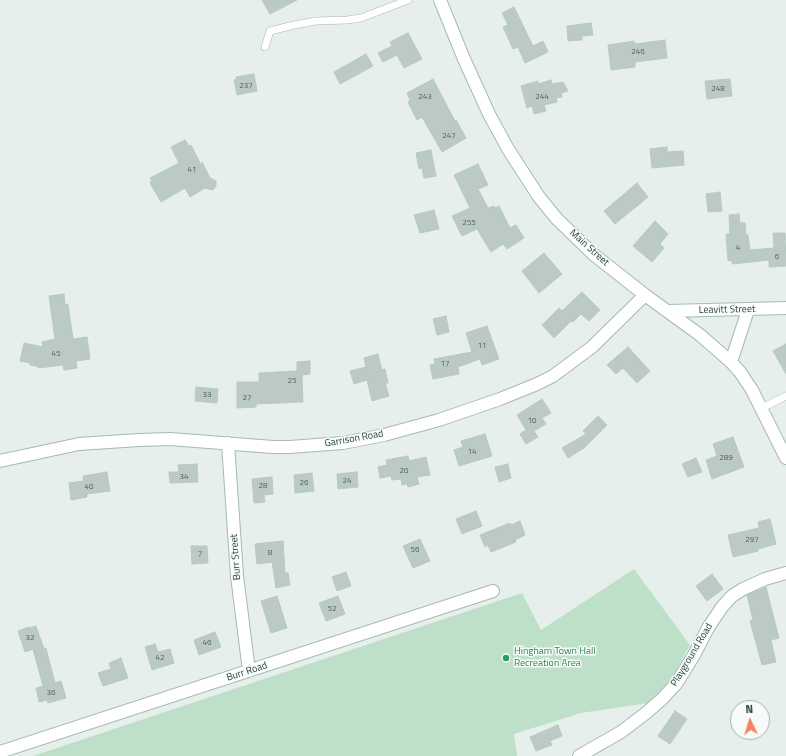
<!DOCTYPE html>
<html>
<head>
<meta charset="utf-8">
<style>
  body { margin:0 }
  #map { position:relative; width:786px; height:756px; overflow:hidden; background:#e6efeb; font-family:"Titillium Web",sans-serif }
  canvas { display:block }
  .north { position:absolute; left:730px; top:700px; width:40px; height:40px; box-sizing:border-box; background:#f7fbf9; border:1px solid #a3b1ad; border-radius:50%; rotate:356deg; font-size:11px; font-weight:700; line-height:16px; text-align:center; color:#24423a }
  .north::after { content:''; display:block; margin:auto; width:14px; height:18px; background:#f4845f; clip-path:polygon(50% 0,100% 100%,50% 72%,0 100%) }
</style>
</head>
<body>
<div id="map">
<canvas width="786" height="756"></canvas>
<div class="north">N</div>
</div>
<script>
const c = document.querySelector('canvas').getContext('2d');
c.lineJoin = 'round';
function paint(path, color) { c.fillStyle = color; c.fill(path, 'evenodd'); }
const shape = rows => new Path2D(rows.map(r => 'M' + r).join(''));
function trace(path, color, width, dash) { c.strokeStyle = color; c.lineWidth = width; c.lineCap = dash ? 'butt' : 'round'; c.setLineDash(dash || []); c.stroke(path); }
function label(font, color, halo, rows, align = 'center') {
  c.font = font + ' "Titillium Web",sans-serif'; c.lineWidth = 3; c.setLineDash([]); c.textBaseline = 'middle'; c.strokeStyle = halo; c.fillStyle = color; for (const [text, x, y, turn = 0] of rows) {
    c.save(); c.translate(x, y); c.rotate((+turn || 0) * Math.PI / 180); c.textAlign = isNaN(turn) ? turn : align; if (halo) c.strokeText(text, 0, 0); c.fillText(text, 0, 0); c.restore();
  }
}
paint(shape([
  [634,569,690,645,671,680,649,703,581,713,514,734,517,756,33,756,522,593,541,630]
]), '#bfe0c8');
const building = shape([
  [262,0,297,0,270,14,262,0],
  [514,7,533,46,543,41,548,52,525,63,518,47,513,49,503,27,508,25,502,13,514,7],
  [591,23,593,35,582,36,582,40,568,41,567,26,591,23],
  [408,33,422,59,404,68,397,55,383,62,378,53,392,46,390,42,408,33],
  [665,40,667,58,635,62,635,67,611,70,608,45,634,41,635,44,665,40],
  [366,54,373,66,340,84,334,72,366,54],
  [254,74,257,91,237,95,234,80,237,79,236,77,254,74],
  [433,79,455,121,456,120,466,138,442,152,422,117,417,120,408,102,410,100,407,93,433,79],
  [730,79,732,96,707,99,705,81,730,79],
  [551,80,552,84,563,82,568,91,561,93,562,97,556,98,557,102,544,105,546,111,534,114,532,106,527,108,521,86,538,81,538,84,551,80],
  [185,140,189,146,191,145,201,165,202,162,210,178,216,181,216,186,213,190,205,188,190,197,185,188,161,202,150,183,152,181,150,178,179,163,171,147,185,140],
  [667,147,667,152,683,151,684,165,652,168,650,149,667,147],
  [431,150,436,176,424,178,422,168,419,169,416,153,431,150],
  [478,164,488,185,478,189,488,208,494,206,495,208,499,206,510,228,516,225,524,238,507,249,503,244,491,252,477,229,462,236,452,216,470,208,454,175,478,164],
  [637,183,648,197,615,224,604,211,637,183],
  [720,192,722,211,708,212,706,194,720,192],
  [434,210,439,229,420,233,414,215,434,210],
  [739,214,740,223,745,223,746,235,748,235,750,250,774,248,773,233,785,233,786,266,769,267,769,260,732,264,732,260,728,261,726,234,730,234,729,215,739,214],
  [655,221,668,234,660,244,664,248,652,262,633,246,655,221],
  [544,253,562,274,539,293,522,271,544,253],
  [582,292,600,310,589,321,581,314,573,322,571,321,554,338,542,325,559,308,562,311,582,292],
  [64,294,65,305,68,304,73,339,87,337,90,359,76,361,77,368,64,370,63,365,39,368,36,366,30,365,30,363,20,361,24,343,43,347,42,342,55,339,49,296,64,294],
  [446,316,449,332,437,335,433,319,446,316],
  [487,326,499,359,482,365,480,359,458,367,459,374,433,379,430,365,435,364,434,359,472,352,466,333,487,326],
  [786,344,786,374,773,351,786,344],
  [628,347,650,371,637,383,623,368,616,374,607,365,628,347],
  [378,354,382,370,385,369,388,383,385,383,389,396,372,401,367,380,354,384,350,371,366,367,364,358,378,354],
  [310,361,310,374,302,375,303,402,256,404,256,407,237,408,237,382,259,382,259,373,297,371,297,362,310,361],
  [196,387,218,389,217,403,195,401,196,387],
  [542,399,551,413,542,418,546,424,534,431,538,437,526,444,520,434,526,430,517,415,542,399],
  [598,416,607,425,584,448,568,458,562,448,586,434,583,431,598,416],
  [485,434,492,456,459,466,454,450,463,447,461,441,485,434],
  [733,437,744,467,712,479,706,460,717,456,713,444,733,437],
  [408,456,409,461,426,457,430,475,417,477,419,484,408,487,407,484,402,485,401,479,392,480,391,476,380,478,378,467,387,465,386,460,408,456],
  [696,458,702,472,688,477,682,464,696,458],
  [197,464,198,482,170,483,169,472,179,472,178,465,197,464],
  [508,464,511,478,499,482,495,467,508,464],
  [107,472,110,491,87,494,87,497,71,500,69,483,84,481,83,476,107,472],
  [357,472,358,487,338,489,337,474,357,472],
  [312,473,314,491,295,493,294,475,312,473],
  [272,477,273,494,264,495,265,502,254,503,252,479,272,477],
  [476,511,482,526,462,534,456,519,476,511],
  [770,519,776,544,758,549,758,551,733,557,728,535,759,528,758,522,770,519],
  [520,521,525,535,515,540,516,542,491,552,488,545,485,547,480,535,510,523,511,525,520,521],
  [420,539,430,561,413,568,403,546,420,539],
  [283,541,285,573,288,573,290,585,276,588,272,562,257,564,255,544,283,541],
  [191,546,207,546,208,563,192,564,191,546],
  [346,572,351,586,337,591,332,577,346,572],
  [712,574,723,589,707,601,696,586,712,574],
  [766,587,779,638,771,640,776,662,762,665,750,621,753,620,747,595,766,587],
  [277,596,287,628,271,633,261,601,277,596],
  [338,596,345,614,326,621,319,603,338,596],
  [36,626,44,649,46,648,55,683,61,681,66,698,48,703,47,700,39,702,36,688,43,686,33,649,25,652,18,631,29,627,29,628,36,626],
  [215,632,221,647,199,655,194,640,215,632],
  [155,644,158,652,170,649,174,663,152,670,145,647,155,644],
  [121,658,128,678,103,686,98,673,111,669,109,663,121,658],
  [675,711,687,719,670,744,658,736,675,711],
  [558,725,562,736,550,741,552,745,536,751,530,737,558,725]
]);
paint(building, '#bbcac4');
trace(building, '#b8c9c2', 1);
const lane = shape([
  [265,47,270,31,294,25,316,21,347,20,361,18,408,0],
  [762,408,786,396]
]);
const street = shape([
  [228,443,237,576,249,671],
  [0,461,79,444,139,440,170,439,273,447,290,447,343,443,384,435,439,420,500,399,537,384,553,376,592,347,645,295],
  [0,752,493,591],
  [579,756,621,732,646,713,662,699,676,684,694,655,708,628,722,607,732,596,743,589,765,579,786,573]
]);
const secondary = shape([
  [440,0,464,59,489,114,508,149,539,197,557,219,593,254,645,295,700,335,731,362,740,372,752,390,786,458],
  [668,311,786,308],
  [731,362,748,310]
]);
trace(lane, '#a8b8b2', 8);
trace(street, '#a8b8b2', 14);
trace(secondary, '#a4bbb3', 14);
trace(lane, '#fff', 7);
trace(street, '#fff', 12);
trace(secondary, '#fff', 12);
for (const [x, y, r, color] of [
  [506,658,4,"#2e9e5b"]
]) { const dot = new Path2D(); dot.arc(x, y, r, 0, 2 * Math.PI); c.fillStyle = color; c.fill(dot); trace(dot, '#f7fbf9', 1.5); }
label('8px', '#4a645c', null, [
  ["246",638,52],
  ["237",246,86],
  ["248",718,89],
  ["243",425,97],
  ["244",542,97],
  ["247",449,136],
  ["41",192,170],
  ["255",469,223],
  ["4",738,248],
  ["6",777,257],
  ["11",482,346],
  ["45",56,354],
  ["17",445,364],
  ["25",292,381],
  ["33",207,395],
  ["27",247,398],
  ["10",532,421],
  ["14",472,452],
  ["289",726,458],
  ["20",404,471],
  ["34",184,477],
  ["24",347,481],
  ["26",304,483],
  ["28",263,486],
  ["40",89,487],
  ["297",752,540],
  ["56",415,550],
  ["8",270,553],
  ["7",200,554],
  ["52",332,609],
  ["32",30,638],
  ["46",207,643],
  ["42",160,658],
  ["36",51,693]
]);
label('10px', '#24423a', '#f7fbf9', [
  ["Main Street",589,248,42],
  ["Leavitt Street",727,310,-1],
  ["Garrison Road",354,439,-10],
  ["Burr Street",236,557,-94],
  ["Playground Road",692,655,-59],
  ["Burr Road",247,672,-18]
]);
label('10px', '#27864d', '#f7fbf9', [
  ["Hingham Town Hall",514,652],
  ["Recreation Area",514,664]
], 'left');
</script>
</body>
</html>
